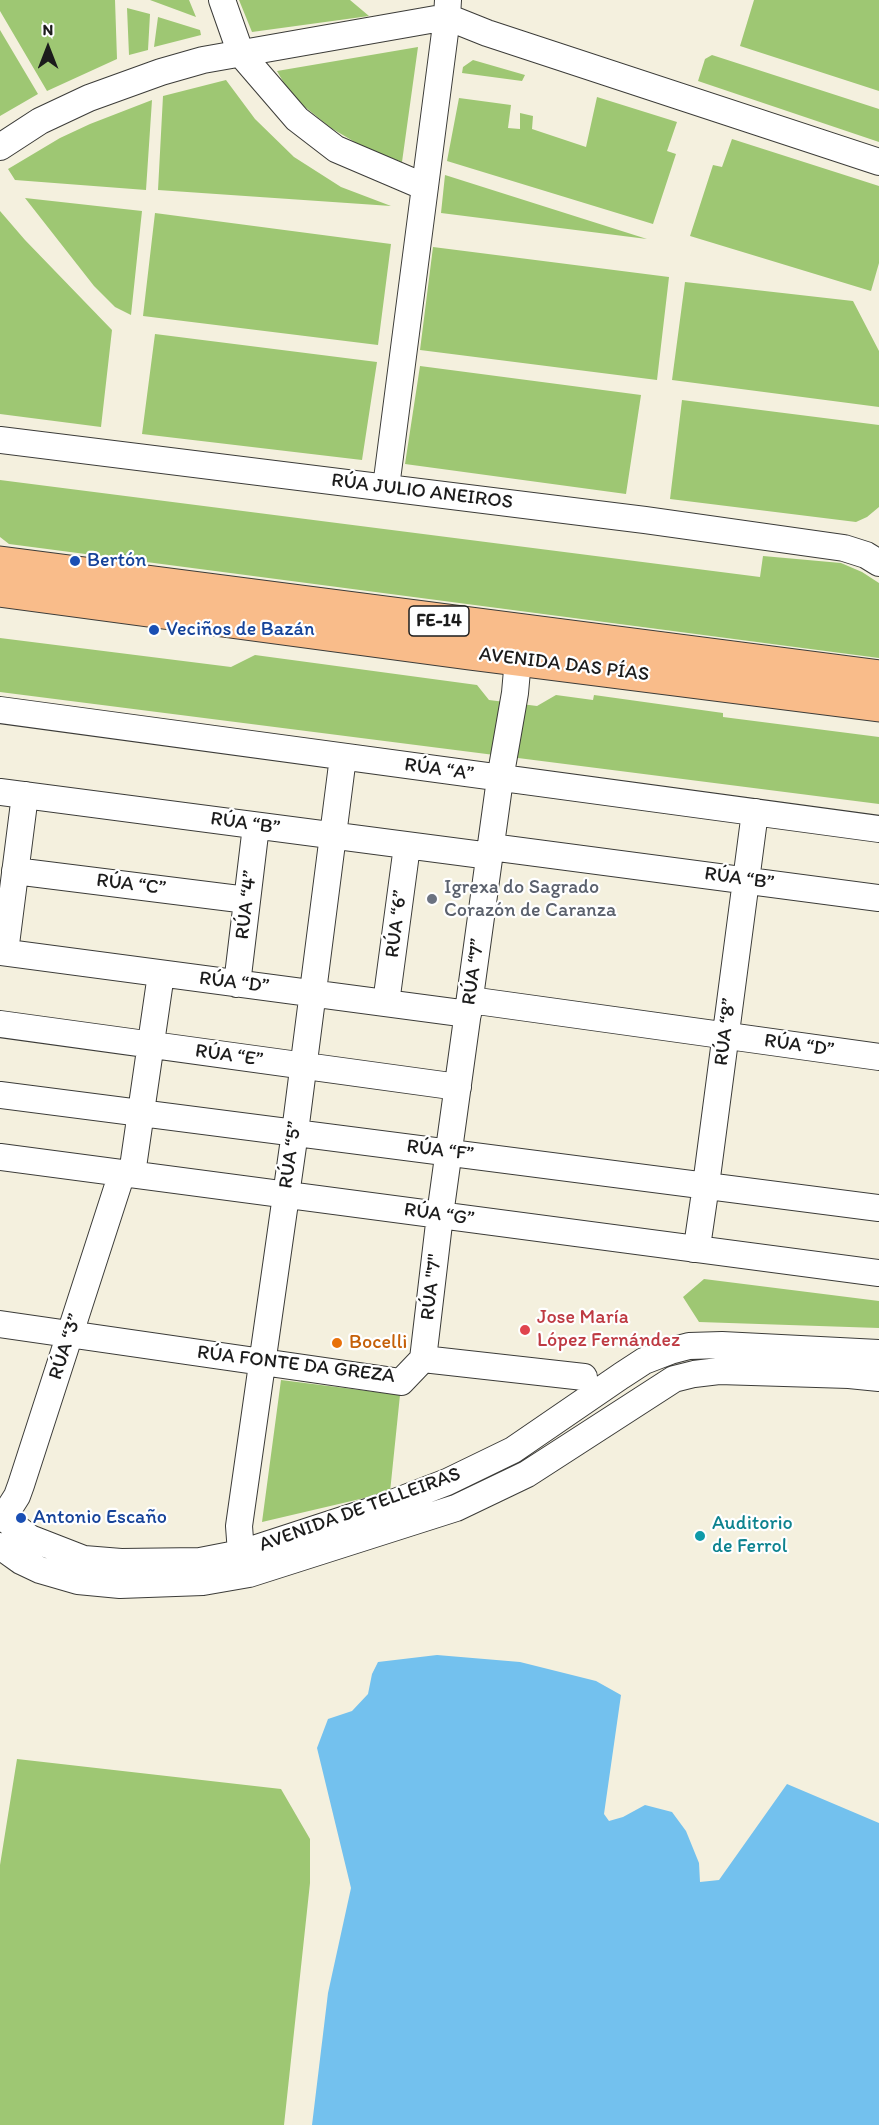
<!DOCTYPE html>
<html>
<head>
<meta charset="utf-8">
<style>
  body { margin:0 }
  #map { position:relative; width:879px; height:2125px; overflow:hidden; background:#f4f0de; font-family:Itim,sans-serif }
  canvas { display:block }
  .north { position:absolute; left:18px; top:18px; width:60px; height:60px; -webkit-text-stroke:4px #fff; paint-order:stroke; rotate:0deg; font-size:16px; font-weight:700; line-height:24px; text-align:center; color:#1c1c1c }
  .north::after { content:''; display:block; margin:auto; width:21px; height:27px; background:#1c1c1c; clip-path:polygon(50% 0,100% 100%,50% 72%,0 100%) }
</style>
</head>
<body>
<div id="map">
<canvas width="879" height="2125"></canvas>
<div class="north">N</div>
</div>
<script>
const c = document.querySelector('canvas').getContext('2d');
c.lineJoin = 'round';
function paint(path, color) { c.fillStyle = color; c.fill(path, 'evenodd'); }
const shape = rows => new Path2D(rows.map(r => 'M' + r).join(''));
function trace(path, color, width, dash) { c.strokeStyle = color; c.lineWidth = width; c.lineCap = dash ? 'butt' : 'round'; c.setLineDash(dash || []); c.stroke(path); }
function label(font, color, halo, rows, align = 'center') {
  c.font = font + ' Itim,sans-serif'; c.lineWidth = 4.5; c.setLineDash([]); c.textBaseline = 'middle'; c.strokeStyle = halo; c.fillStyle = color; for (const [text, x, y, turn = 0] of rows) {
    c.save(); c.translate(x, y); c.rotate((+turn || 0) * Math.PI / 180); c.textAlign = isNaN(turn) ? turn : align; if (halo) c.strokeText(text, 0, 0); c.fillText(text, 0, 0); c.restore();
  }
}
paint(shape([
  [0,0,115,0,117,59,47,91,0,11],
  [150,0,189,0,196,17],
  [239,0,350,0,369,16,252,32],
  [754,0,879,0,879,91,740,46],
  [127,8,150,14,148,50,129,55],
  [158,17,200,30,201,35,154,47],
  [0,30,38,94,0,116],
  [418,47,402,162,365,148,331,128,300,103,285,85,277,71],
  [712,55,879,109,879,142,698,81,705,59],
  [473,60,525,75,522,81,462,73,463,67],
  [226,80,255,119,294,157,341,187,391,206,158,190,163,96],
  [597,97,677,122,667,151,676,154,653,224,447,161,459,98,511,105,508,128,520,129,520,113,533,116,532,129,586,147],
  [152,100,146,190,15,180,8,169,60,138,90,124],
  [732,139,879,186,879,263,871,291,690,236,713,165,722,167],
  [445,175,647,239,441,213],
  [25,198,142,211,131,315,115,307,94,286],
  [0,211,25,240,112,330,101,427,0,414],
  [155,213,391,244,378,345,143,316],
  [433,247,669,277,657,380,420,350],
  [685,282,853,301,879,351,879,407,672,380],
  [155,334,377,362,362,460,142,434],
  [420,366,641,395,626,494,405,464],
  [682,400,879,425,879,507,867,517,856,522,670,499],
  [0,480,760,577,763,556,841,563,862,572,879,583,879,658,9,544,0,537],
  [0,638,231,667,255,655,477,685,489,700,537,706,556,695,593,700,594,695,723,713,723,717,879,737,879,804,0,692],
  [704,1279,879,1301,879,1328,699,1322,683,1297],
  [281,1380,400,1395,390,1492,262,1522],
  [17,1759,281,1789,310,1839,310,1883,284,2125,0,2125,0,1865]
]), '#9ec773');
paint(shape([
  [437,1655,520,1662,596,1681,621,1695,604,1814,609,1821,623,1817,645,1805,672,1812,686,1831,699,1863,700,1882,719,1880,787,1784,879,1823,879,2125,312,2125,328,1993,351,1888,317,1748,328,1719,352,1711,368,1694,372,1674,378,1662]
]), '#73c1ee');
const minor = shape([
  [222,0,241,54,297,119,336,149,425,187],
  [0,147,40,121,89,98,161,72,203,60,447,17,487,33,879,162],
  [0,440,645,520,844,548,866,555,879,563],
  [386,487,447,17,448,0],
  [0,710,879,829],
  [0,792,490,856],
  [491,847,879,898],
  [15,871,247,900],
  [0,952,468,1014],
  [5,952,25,795],
  [237,984,256,826],
  [470,1000,879,1057],
  [386,1003,407,846],
  [0,1024,458,1087],
  [0,1095,879,1208],
  [0,1157,879,1273],
  [132,1174,161,974],
  [693,1249,698,1240,706,1185,755,812],
  [0,1324,401,1382,423,1359,584,1377],
  [423,1359,440,1215,500,779,515,693,518,659],
  [0,1515,30,1538,84,1559,121,1562,200,1561,241,1553,382,1507,447,1482,513,1450,621,1376,644,1361,670,1351,689,1346,722,1345,879,1353],
  [3,1518,17,1496,21,1485,122,1173],
  [0,1546,21,1561,40,1570,78,1581,120,1585,203,1582,249,1574,456,1508,527,1474,674,1379,694,1374,719,1371,849,1375,879,1378],
  [241,1553,239,1526,295,1132,343,757]
]);
const highway = shape([
  [0,563,879,677],
  [0,590,469,653,879,705]
]);
trace(minor, '#3c3c39', 28);
trace(highway, '#3c3c39', 35);
trace(minor, '#fff', 26);
trace(highway, '#f9bc8a', 33);
for (const [x, y, r, color] of [
  [75,561,6,"#1a4fb4"],
  [154,630,6,"#1a4fb4"],
  [432,899,6,"#6b7280"],
  [525,1330,6,"#e0444e"],
  [337,1343,6,"#e8710a"],
  [21,1518,6,"#1a4fb4"],
  [700,1536,6,"#0f9aa8"]
]) { const dot = new Path2D(); dot.arc(x, y, r, 0, 2 * Math.PI); c.fillStyle = color; c.fill(dot); trace(dot, '#fff', 2); }
for (const [x, y, w] of [
  [439,621,60]
]) { const box = new Path2D(); box.roundRect(x - w / 2, y - 15, w, 30, 4.5); c.fillStyle = '#fff'; c.fill(box); trace(box, '#1c1c1c', 1.5); }
label('bold 18px', '#1c1c1c', null, [
  ["FE-14",439,621]
]);
label('20px', '#1c1c1c', '#fff', [
  ["RÚA JULIO ANEIROS",422,492,7],
  ["AVENIDA DAS PÍAS",564,665,7],
  ["RÚA “A”",439,770,8],
  ["RÚA “B”",245,824,8],
  ["RÚA “B”",739,879,8],
  ["RÚA “C”",131,885,7],
  ["RÚA “4”",247,905,-83],
  ["RÚA “6”",397,924,-83],
  ["RÚA “7”",474,972,-82],
  ["RÚA “D”",234,983,7],
  ["RÚA “8”",726,1032,-83],
  ["RÚA “D”",799,1046,8],
  ["RÚA “E”",229,1056,8],
  ["RÚA “F”",440,1151,7],
  ["RÚA “5”",291,1155,-82],
  ["RÚA “G”",439,1215,8],
  ["RÚA \"7\"",432,1287,-83],
  ["RÚA “3”",66,1347,-72],
  ["RÚA FONTE DA GREZA",296,1365,7],
  ["AVENIDA DE TELLEIRAS",360,1510,-20]
]);
label('20px', '#164399', '#fff', [
  ["Bertón",87,561],
  ["Veciños de Bazán",166,630],
  ["Antonio Escaño",33,1518]
], 'left');
label('20px', '#5b616d', '#fff', [
  ["Igrexa do Sagrado",444,888],
  ["Corazón de Caranza",444,911]
], 'left');
label('20px', '#be3a42', '#fff', [
  ["Jose María",537,1318],
  ["López Fernández",537,1341]
], 'left');
label('20px', '#c56008', '#fff', [
  ["Bocelli",349,1343]
], 'left');
label('20px', '#0d838f', '#fff', [
  ["Auditorio",712,1524],
  ["de Ferrol",712,1547]
], 'left');
</script>
</body>
</html>
